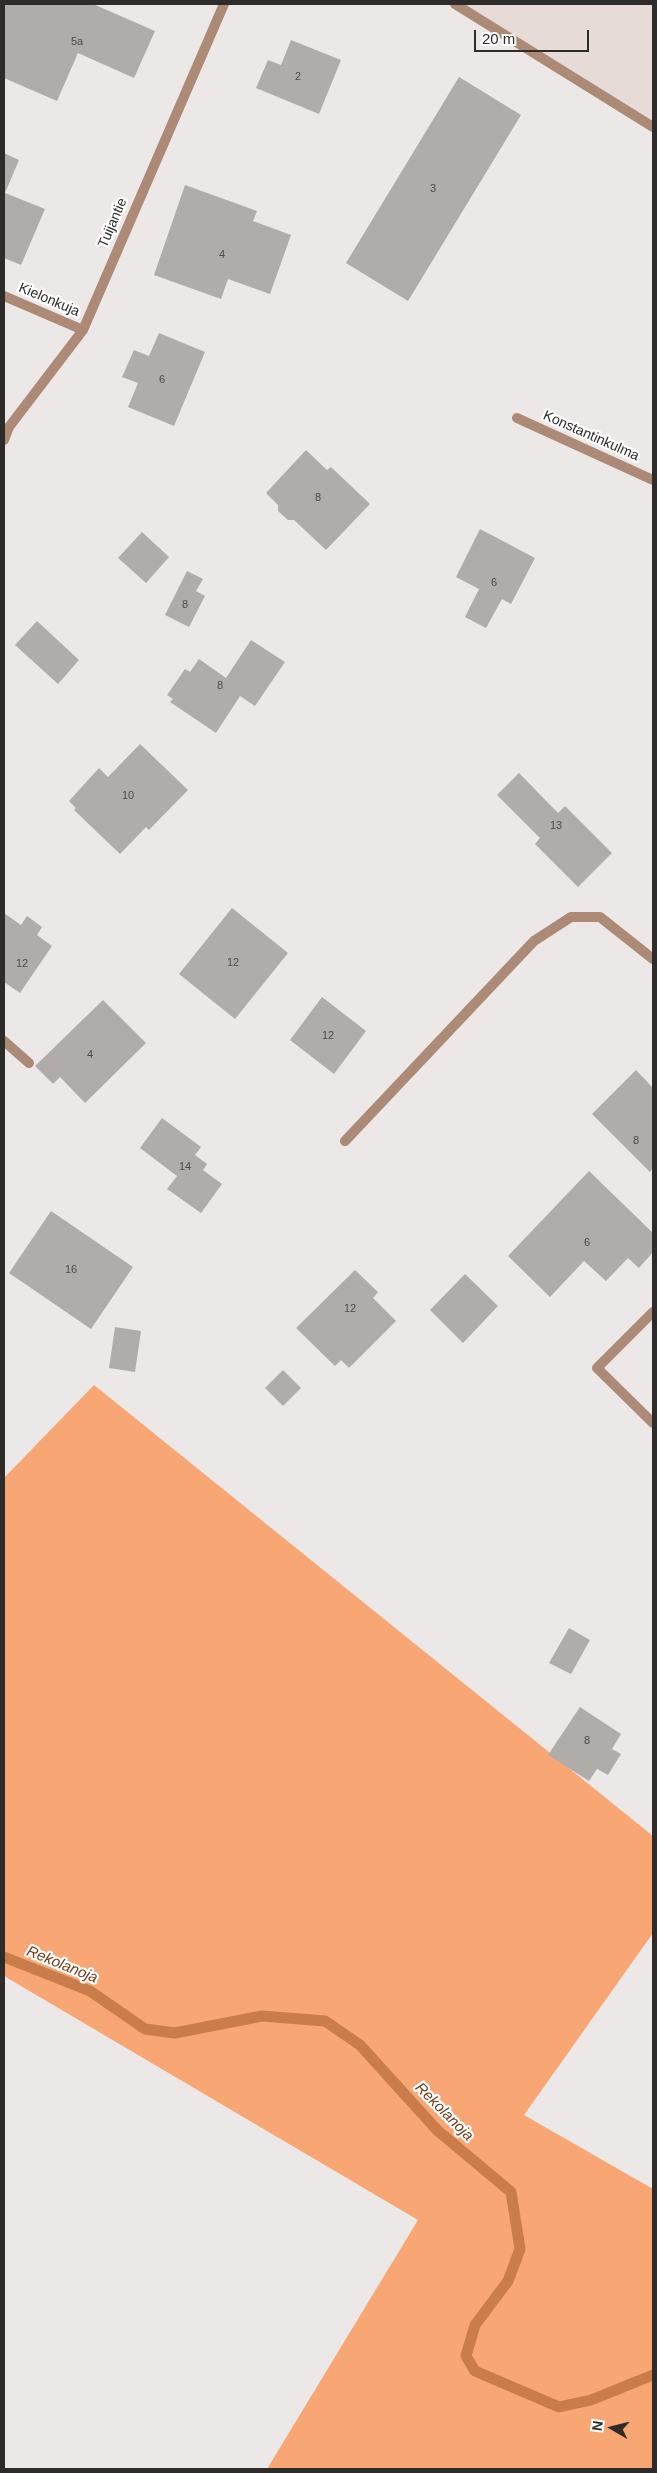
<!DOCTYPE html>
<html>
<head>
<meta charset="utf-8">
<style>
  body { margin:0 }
  #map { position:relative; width:657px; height:2473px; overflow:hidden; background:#ece8e7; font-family:Arial,sans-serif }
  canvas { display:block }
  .frame { position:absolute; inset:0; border:5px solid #2d2c2b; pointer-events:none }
  .north { position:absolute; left:587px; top:2403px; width:50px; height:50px; -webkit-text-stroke:4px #fff; paint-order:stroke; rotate:278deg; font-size:14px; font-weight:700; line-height:20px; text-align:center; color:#2d2c2b }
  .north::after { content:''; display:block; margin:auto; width:18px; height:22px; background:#2d2c2b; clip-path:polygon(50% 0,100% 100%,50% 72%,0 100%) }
  .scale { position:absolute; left:474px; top:30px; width:115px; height:22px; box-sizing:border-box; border:2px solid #2d2c2b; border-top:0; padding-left:6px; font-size:15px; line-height:18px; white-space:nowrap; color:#2d2c2b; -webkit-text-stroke:4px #fff; paint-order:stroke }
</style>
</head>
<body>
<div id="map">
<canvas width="657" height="2473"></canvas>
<div class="frame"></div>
<div class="north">N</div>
<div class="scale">20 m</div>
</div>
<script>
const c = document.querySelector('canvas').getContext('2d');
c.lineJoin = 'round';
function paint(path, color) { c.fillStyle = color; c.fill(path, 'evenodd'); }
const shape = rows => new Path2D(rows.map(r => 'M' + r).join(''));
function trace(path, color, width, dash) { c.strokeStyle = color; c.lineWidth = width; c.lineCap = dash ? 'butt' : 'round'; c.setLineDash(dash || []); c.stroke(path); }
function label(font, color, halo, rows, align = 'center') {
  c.font = font + ' Arial,sans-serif'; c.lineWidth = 4.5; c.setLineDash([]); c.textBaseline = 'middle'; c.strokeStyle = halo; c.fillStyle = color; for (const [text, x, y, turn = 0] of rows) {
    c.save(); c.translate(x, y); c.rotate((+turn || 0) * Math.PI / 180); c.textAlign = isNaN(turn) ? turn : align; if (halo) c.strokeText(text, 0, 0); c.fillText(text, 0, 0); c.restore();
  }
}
paint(shape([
  [464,4,653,4,653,125]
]), '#e6dbd6');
paint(shape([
  [94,1385,653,1836,653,1933,524,2115,653,2189,653,2469,267,2469,418,2220,4,1976,4,1478]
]), '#f8a673');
trace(shape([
  [4,1957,90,1991,145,2029,175,2033,262,2016,325,2021,360,2045,437,2130,511,2192,520,2249,508,2281,475,2325,466,2356,475,2371,559,2407,591,2400,653,2375]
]), '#ca7c4a', 11);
paint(shape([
  [4,4,93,4,155,31,134,78,78,53,57,101,4,78],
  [291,40,341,60,319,114,256,88,268,60,281,65],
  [459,77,521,115,408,301,346,263],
  [4,153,19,160,5,193,45,209,21,265,4,258],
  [185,185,257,211,253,221,291,235,270,294,228,279,221,299,154,275],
  [159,333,205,352,174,426,128,407,138,383,122,377,134,350,149,356],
  [306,450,327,470,331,467,370,504,326,550,294,520,288,520,278,511,278,505,266,493],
  [480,529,535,558,511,604,502,599,486,628,465,617,479,589,456,577],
  [142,532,169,557,146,583,118,558],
  [187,571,203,579,196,591,205,596,189,627,165,615],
  [37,621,79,660,58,684,15,645],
  [251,640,285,662,255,706,240,696,216,733,170,702,173,699,167,695,185,669,190,672,199,659,226,678],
  [140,744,188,790,149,830,146,827,120,854,74,810,76,808,69,801,99,768,108,777],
  [519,773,558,813,565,806,612,853,578,887,535,844,540,838,497,795],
  [232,908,288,953,235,1019,179,974],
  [4,913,21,925,27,916,42,927,37,935,52,946,20,993,4,982],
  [322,997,366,1031,334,1074,290,1040],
  [103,1000,146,1043,85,1103,60,1077,53,1084,35,1066],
  [636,1070,653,1088,653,1168,650,1172,592,1114],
  [162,1118,201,1147,195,1155,207,1164,203,1170,222,1184,201,1213,167,1189,177,1176,140,1148],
  [589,1171,653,1233,653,1252,639,1268,628,1258,606,1281,584,1261,550,1297,508,1256],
  [51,1211,133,1267,91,1329,9,1273],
  [355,1270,378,1292,373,1298,396,1321,349,1368,341,1360,335,1366,296,1328],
  [465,1274,498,1306,463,1343,430,1310],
  [115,1327,141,1331,135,1372,109,1368],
  [283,1370,301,1388,283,1406,265,1388],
  [569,1628,590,1640,571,1674,549,1663],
  [580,1707,621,1734,612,1749,621,1754,608,1775,597,1769,589,1781,548,1755]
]), '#afacaa');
trace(shape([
  [4,1041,29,1063],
  [345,1141,534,941,571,917,600,917,653,959]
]), '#ad8a75', 10);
trace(shape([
  [455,4,653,127],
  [4,296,83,330],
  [517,418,653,480],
  [4,440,9,427,83,330,224,4],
  [653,1312,597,1368,653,1423]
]), '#ad8a75', 10);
label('11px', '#4e4c4b', null, [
  ["5a",77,42],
  ["2",298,77],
  ["3",433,189],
  ["4",222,255],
  ["6",162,380],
  ["8",318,498],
  ["6",494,583],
  ["8",185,605],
  ["8",220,686],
  ["10",128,796],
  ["13",556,826],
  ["12",233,963],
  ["12",22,964],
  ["12",328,1036],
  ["4",90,1055],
  ["8",636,1141],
  ["14",185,1167],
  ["6",587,1243],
  ["16",71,1270],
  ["12",350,1309],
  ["8",587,1741]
]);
label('14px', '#2d2c2b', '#fff', [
  ["Tuijantie",113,223,-67],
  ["Kielonkuja",49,300,23],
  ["Konstantinkulma",591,436,24]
]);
label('italic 15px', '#713c18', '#fff', [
  ["Rekolanoja",62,1965,22],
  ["Rekolanoja",444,2112,45]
]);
</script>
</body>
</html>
